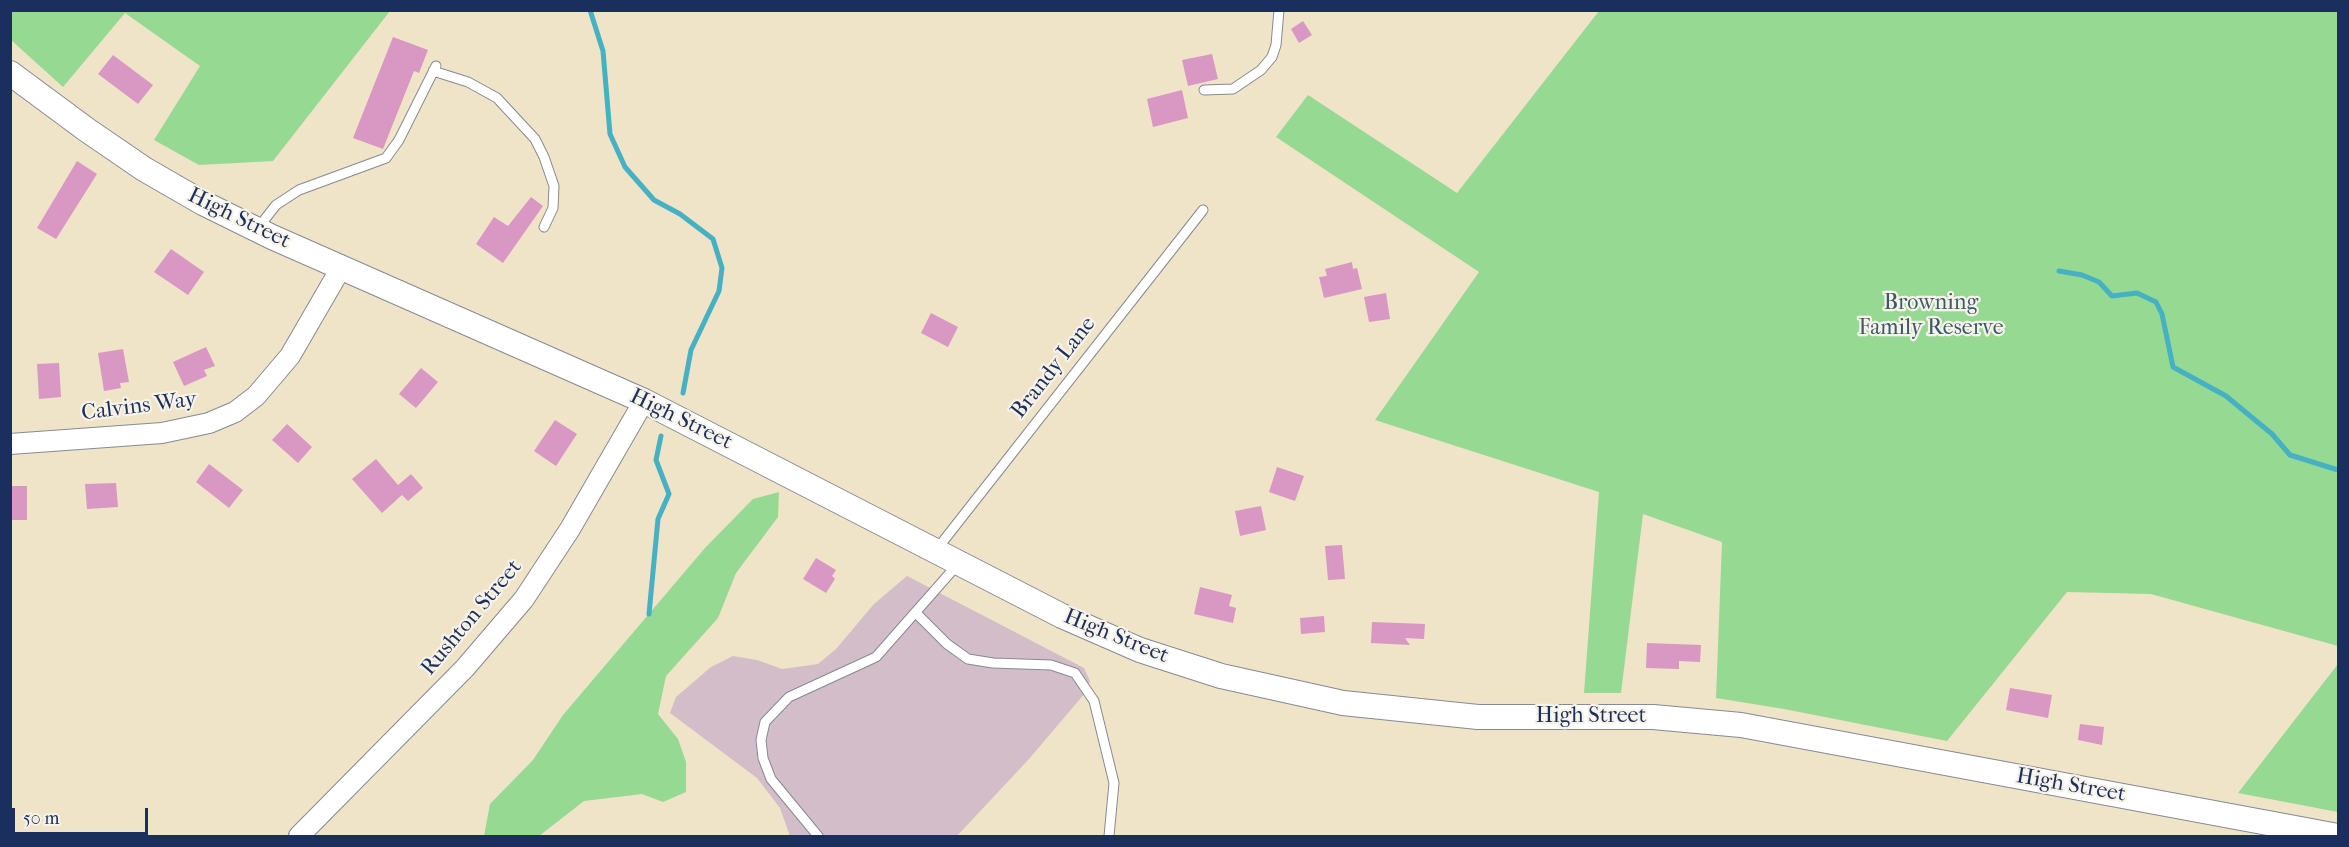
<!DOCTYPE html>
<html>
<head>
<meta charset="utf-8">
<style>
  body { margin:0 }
  #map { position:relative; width:2349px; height:847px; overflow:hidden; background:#efe4c8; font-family:"IM FELL French Canon",serif }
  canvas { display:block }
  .frame { position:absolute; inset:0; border:12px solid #1b2f5e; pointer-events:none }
  .scale { position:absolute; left:12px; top:808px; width:136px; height:27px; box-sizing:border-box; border:3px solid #1b2f5e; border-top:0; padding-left:8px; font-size:18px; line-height:21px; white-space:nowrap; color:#1b2f5e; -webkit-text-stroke:4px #f7f3e8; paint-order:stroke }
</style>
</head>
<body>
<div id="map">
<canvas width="2349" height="847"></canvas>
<div class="frame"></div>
<div class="scale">50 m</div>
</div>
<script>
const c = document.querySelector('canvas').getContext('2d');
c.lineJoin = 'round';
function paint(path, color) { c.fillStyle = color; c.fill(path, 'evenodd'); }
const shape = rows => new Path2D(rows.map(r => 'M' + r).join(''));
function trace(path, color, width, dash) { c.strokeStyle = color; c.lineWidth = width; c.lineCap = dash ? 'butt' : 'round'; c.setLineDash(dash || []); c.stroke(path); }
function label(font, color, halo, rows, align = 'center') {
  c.font = font + ' "IM FELL French Canon",serif'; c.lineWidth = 4.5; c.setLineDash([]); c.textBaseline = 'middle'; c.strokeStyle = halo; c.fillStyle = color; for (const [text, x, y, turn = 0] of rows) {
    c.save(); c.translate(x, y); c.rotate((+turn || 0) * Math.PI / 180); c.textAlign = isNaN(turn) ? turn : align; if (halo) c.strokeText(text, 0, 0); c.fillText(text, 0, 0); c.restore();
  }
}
paint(shape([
  [907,576,1084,668,1090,681,1085,693,1029,759,957,836,790,836,780,808,757,778,670,713,676,697,711,667,733,656,757,660,782,669,818,664,836,649,874,604]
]), '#d2bdc8');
paint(shape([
  [11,10,390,10,390,11,273,161,199,165,154,140,200,66,125,13,63,87,11,40],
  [1599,11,2338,11,2338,646,2151,594,2067,592,1947,741,1784,709,1716,698,1722,542,1643,514,1621,693,1584,693,1599,492,1375,420,1479,272,1276,137,1308,95,1457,193],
  [779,492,778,517,736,573,718,618,666,676,658,714,678,739,686,762,686,792,663,802,642,794,584,801,539,836,484,836,490,804,533,760,563,715,705,548,753,499],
  [2338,664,2338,812,2238,793]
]), '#95d992');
trace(shape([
  [590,10,603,51,610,134,625,167,654,200,680,214,713,239,722,268,719,291,691,350,683,393],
  [2059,271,2082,275,2099,282,2112,296,2137,293,2156,302,2162,314,2173,367,2226,396,2272,434,2290,455,2338,470],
  [649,614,658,519,669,494,656,460,661,436]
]), '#45b1c3', 5);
paint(shape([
  [1303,21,1312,35,1299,43,1291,29],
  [393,37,428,50,419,73,414,71,383,149,353,138],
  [1212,54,1218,79,1188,86,1182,60],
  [113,55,153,85,138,104,98,74],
  [1182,90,1188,118,1153,127,1147,99],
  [77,161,97,174,56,239,37,228],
  [531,197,543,206,503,263,476,244,494,217,508,226],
  [171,249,204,272,188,295,154,272],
  [1352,262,1353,269,1357,268,1362,289,1324,298,1319,277,1327,276,1325,269],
  [1386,293,1390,319,1369,322,1364,297],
  [931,313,958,327,948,347,921,333],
  [206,347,215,366,204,370,207,376,184,386,173,362],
  [123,349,129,382,120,383,121,388,104,391,98,353],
  [59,363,61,397,39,399,37,364],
  [421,368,438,382,416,408,399,394],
  [555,420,577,434,556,466,534,451],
  [287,424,312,447,298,463,272,440],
  [376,459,398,485,411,474,423,488,408,501,402,495,382,513,352,479],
  [209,464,243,490,229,508,196,482],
  [1277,467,1304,476,1295,501,1269,492],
  [116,483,118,507,87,509,85,484],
  [10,486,27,486,27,520,10,520],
  [1261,506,1266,530,1240,536,1235,511],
  [1342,545,1345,579,1328,580,1325,546],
  [816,558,836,570,832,576,835,579,826,593,803,579],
  [1200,587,1232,595,1229,606,1236,608,1233,623,1194,614],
  [1324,616,1325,632,1301,634,1300,618],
  [1372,622,1425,624,1424,639,1405,638,1410,645,1371,643],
  [1647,643,1701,645,1700,662,1679,661,1679,669,1646,668],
  [2010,688,2052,695,2048,718,2006,710],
  [2080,724,2104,727,2102,745,2078,740]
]), '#d997c4');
const service = shape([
  [433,71,468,82,497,98,535,139,544,157,554,186,553,208,544,227],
  [1204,90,1233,89,1261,70,1272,57,1276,45,1279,10],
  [258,228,276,205,299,190,386,158,399,140,436,66],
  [937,549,1203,210],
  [916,613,947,644,968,659,993,663,1051,665,1075,673,1094,701,1114,783,1109,836],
  [818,836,771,779,763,758,761,740,765,722,789,697,876,657,958,564]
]);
const minor = shape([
  [10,444,162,433,209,423,235,412,256,396,290,356,341,268],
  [299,836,465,668,524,599,570,529,644,401]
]);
const tertiary = shape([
  [10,73,87,130,144,169,203,203,272,237,644,401,1062,616,1140,650,1221,676,1343,703,1478,717,1653,717,1741,725,2338,836]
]);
trace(service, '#858a93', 11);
trace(minor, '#858a93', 22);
trace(tertiary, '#858a93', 26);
trace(service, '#fff', 9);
trace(minor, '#fff', 20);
trace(tertiary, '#fff', 24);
label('22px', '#1b2f5e', '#f7f3e8', [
  ["High Street",239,219,26],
  ["Brandy Lane",1054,368,-52],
  ["Calvins Way",139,407,-7],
  ["High Street",681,420,26],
  ["Rushton Street",472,618,-50],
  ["High Street",1116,637,22],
  ["High Street",1591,717],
  ["High Street",2071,786,10]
]);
label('22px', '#3a5a6b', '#f7f3e8', [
  ["Browning",1931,304],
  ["Family Reserve",1931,329]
]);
</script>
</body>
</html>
